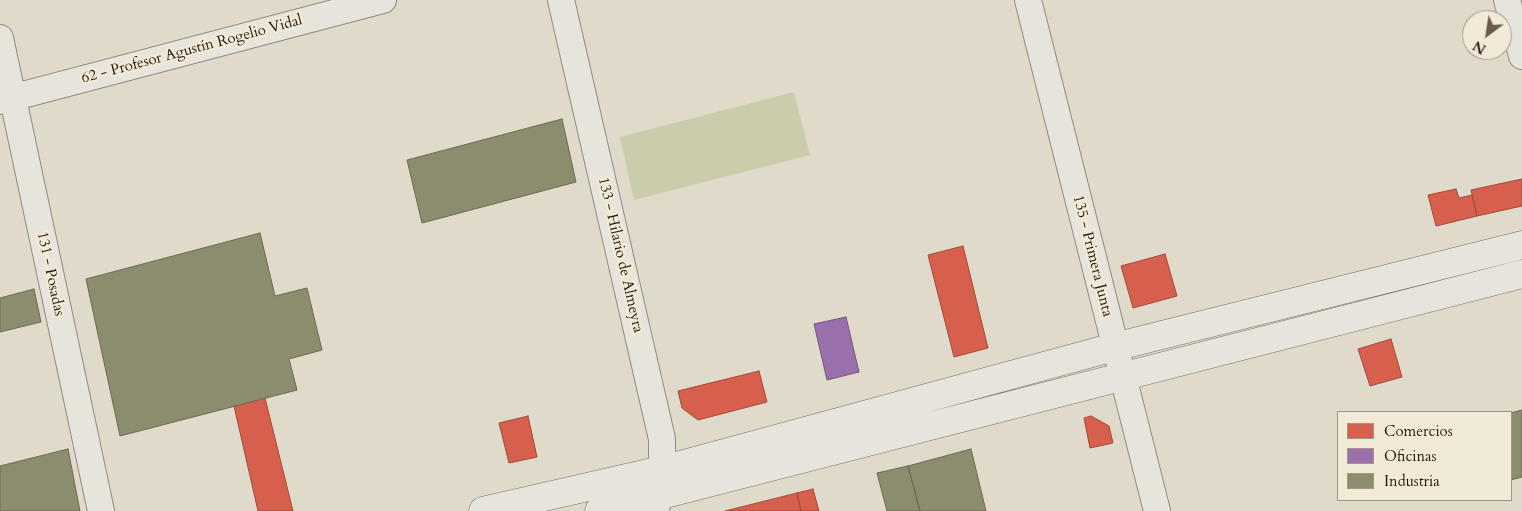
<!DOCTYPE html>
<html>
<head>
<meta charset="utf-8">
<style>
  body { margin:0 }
  #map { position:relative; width:1522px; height:511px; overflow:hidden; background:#e0daca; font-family:Cardo,serif }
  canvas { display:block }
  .legend { position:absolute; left:1337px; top:411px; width:175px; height:90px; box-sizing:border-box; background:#f0ead7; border:1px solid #a09686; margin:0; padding:6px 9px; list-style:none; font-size:15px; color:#27170c }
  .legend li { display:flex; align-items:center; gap:10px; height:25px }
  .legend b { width:25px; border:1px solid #a09686 }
  .north { position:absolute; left:1462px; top:10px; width:50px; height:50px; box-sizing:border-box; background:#f0ead7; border:1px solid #a09686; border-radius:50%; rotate:211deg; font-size:14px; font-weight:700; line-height:20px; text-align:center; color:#27170c }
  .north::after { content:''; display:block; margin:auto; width:18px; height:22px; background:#685b4e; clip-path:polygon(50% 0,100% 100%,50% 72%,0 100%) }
</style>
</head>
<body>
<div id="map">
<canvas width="1522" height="511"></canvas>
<ul class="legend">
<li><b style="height:14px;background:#d6604d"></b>Comercios</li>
<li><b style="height:14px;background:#9970ab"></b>Oficinas</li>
<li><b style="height:14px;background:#8c8c6e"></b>Industria</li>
</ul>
<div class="north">N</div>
</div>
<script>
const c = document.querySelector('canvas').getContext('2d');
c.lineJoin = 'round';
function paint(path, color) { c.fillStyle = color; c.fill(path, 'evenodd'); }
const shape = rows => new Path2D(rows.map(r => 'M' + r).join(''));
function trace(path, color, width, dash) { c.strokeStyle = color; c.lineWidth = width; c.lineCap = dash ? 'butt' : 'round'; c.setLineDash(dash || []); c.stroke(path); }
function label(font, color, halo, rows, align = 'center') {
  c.font = font + ' Cardo,serif'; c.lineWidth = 5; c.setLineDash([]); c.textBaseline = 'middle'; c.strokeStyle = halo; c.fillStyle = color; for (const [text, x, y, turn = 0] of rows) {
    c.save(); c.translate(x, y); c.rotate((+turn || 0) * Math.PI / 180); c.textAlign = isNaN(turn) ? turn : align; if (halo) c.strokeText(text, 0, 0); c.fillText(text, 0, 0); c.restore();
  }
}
paint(shape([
  [794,92,810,155,634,200,620,137]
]), '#cbccab');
const shops = shape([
  [1522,179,1522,206,1477,216,1471,190,1522,179],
  [1456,189,1459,198,1472,195,1477,216,1436,226,1428,195,1456,189],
  [963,246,988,348,954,357,928,255,963,246],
  [1165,254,1177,296,1133,308,1121,266,1165,254],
  [1391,339,1402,377,1370,386,1358,349,1391,339],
  [759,371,767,402,698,420,682,408,678,391,759,371],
  [265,398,293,511,258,511,234,406,265,398],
  [528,416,537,457,509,463,499,423,528,416],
  [1091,416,1109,426,1113,443,1090,448,1084,418,1091,416],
  [813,489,819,511,801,511,797,493,813,489],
  [797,493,801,511,725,511,797,493]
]);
paint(shops, '#d6604d');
trace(shops, '#a24a3a', 1);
const offices = shape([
  [846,317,859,372,827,380,814,324,846,317]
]);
paint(offices, '#9970ab');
trace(offices, '#77557b', 1);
const industry = shape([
  [562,119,576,182,422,223,407,160,562,119],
  [260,233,275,296,307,288,322,350,289,359,297,390,120,436,86,279,260,233],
  [34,289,41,322,0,332,0,298,34,289],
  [1522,410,1522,477,1511,480,1511,413,1522,410],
  [68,449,80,511,0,511,0,466,68,449],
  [971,449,986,511,920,511,908,466,971,449],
  [908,466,920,511,887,511,877,473,908,466]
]);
paint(industry, '#8c8c6e');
trace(industry, '#6e6951', 1);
const street = shape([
  [561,0,662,439,662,470,656,511],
  [1028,0,1157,511],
  [1507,0,1522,56],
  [0,38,101,511],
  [0,101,383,0]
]);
const secondary = shape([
  [483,511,662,470,1114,347,1522,245],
  [599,511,1522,274]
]);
trace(street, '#908a80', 28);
trace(secondary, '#757066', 29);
trace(street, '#e7e4dc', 26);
trace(secondary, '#e7e4dc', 28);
label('15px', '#27170c', '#f0ead7', [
  ["62 - Profesor Agustín Rogelio Vidal",192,50,-15],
  ["133 - Hilario de Almeyra",620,255,77],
  ["135 - Primera Junta",1092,256,76],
  ["131 - Posadas",50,274,78]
]);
</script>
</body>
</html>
